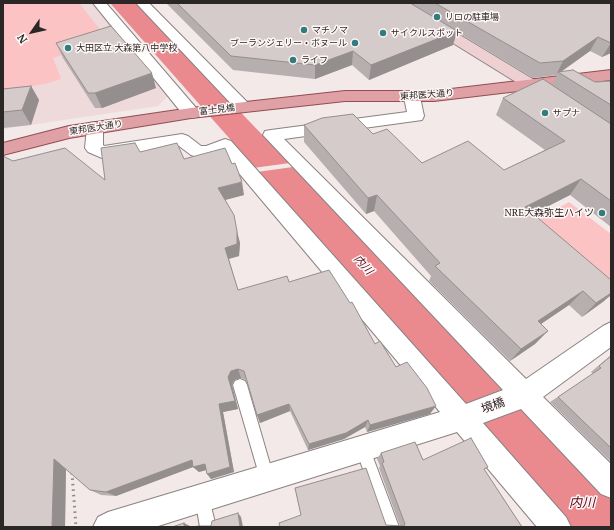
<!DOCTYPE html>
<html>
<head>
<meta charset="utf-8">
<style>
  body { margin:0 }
  #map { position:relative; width:614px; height:530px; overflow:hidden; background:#f3e9e8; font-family:"PT Serif",serif }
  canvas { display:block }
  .frame { position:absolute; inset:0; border:4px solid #2b2727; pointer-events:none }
  .north { position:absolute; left:12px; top:12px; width:40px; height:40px; -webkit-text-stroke:3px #fff6f6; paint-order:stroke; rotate:236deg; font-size:11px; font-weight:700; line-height:16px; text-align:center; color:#2b2727 }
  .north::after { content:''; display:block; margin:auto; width:14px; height:18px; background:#2b2727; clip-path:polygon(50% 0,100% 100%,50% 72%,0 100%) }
</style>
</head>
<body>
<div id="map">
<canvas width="614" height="530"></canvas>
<div class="frame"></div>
<div class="north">N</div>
</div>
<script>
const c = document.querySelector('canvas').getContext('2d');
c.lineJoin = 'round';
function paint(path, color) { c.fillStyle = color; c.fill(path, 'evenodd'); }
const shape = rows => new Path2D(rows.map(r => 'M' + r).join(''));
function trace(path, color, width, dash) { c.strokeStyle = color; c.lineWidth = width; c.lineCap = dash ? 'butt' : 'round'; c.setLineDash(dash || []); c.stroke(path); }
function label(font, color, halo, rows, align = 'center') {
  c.font = font + ' "PT Serif","Noto Sans JP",serif'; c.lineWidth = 3; c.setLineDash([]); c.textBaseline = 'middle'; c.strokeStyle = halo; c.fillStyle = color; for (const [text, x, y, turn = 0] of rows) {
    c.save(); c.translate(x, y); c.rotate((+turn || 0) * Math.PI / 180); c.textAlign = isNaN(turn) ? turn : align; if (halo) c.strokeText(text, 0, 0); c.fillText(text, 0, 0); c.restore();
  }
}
paint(shape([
  [3,3,94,3,171,93,158,106,3,129]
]), '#eedada');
paint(shape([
  [3,3,79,3,99,28,93,45,53,58,61,79,48,83,3,92],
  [569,202,611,234,611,299,526,226]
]), '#fbc3c4');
paint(shape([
  [110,3,136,3,611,499,611,527,572,527]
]), '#ea8a8f');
paint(shape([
  [290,163,293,167,257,172,253,168]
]), '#f3e9e8');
const lane = shape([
  [240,379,245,381,247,385,274,478,272,483,267,485,262,483,260,478,233,385,235,381,240,379],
  [363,442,368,444,399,527,383,527,356,449,358,444,363,442],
  [202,491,207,493,209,498,216,527,200,527,195,498,197,493,202,491]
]);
const street = shape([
  [93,3,106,3,197,109,199,113,197,117,191,118,185,117,93,3],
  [136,3,149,3,249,104,251,107,249,110,243,112,237,110,136,3],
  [412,92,417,94,420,97,424,116,422,120,284,139,526,379,603,326,611,322,611,347,543,397,611,464,611,498,601,494,521,409,483,423,566,517,571,527,537,527,457,432,155,527,93,527,98,517,108,512,440,412,222,153,207,158,197,157,191,155,179,146,102,158,88,152,85,148,87,127,89,123,95,122,101,123,103,127,103,145,104,146,182,134,188,136,201,146,206,146,225,139,231,141,466,404,503,390,263,135,265,131,271,130,407,112,404,97,407,94,412,92]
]);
const secondary = shape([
  [391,3,407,3,536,81,538,84,536,87,530,89,524,87,393,6,391,3]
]);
const primary = shape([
  [611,70,611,80,434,101,345,101,191,118,69,138,3,155,3,143,69,126,191,108,345,91,434,91,611,70]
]);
trace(lane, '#8b8282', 2);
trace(street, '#8b8282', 2);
trace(secondary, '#8b8282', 2);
trace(primary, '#924e52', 2);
trace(shape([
  [72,473,76,527]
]), '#8c8585', 3, [1.5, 4]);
paint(lane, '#fff');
paint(street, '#fff');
paint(secondary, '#efd0d2');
paint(primary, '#dfa1a5');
paint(shape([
  [166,3,611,3,611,53,602,57,590,51,561,72,595,82,611,81,611,227,570,195,533,214,604,301,582,317,569,305,541,324,535,344,510,361,429,281,431,276,374,211,366,214,304,142,304,125,373,134,422,163,504,170,545,150,496,115,503,98,552,85,557,75,533,78,457,32,453,45,369,80,352,65,315,79,233,70],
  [56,43,156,88,102,108,95,108,63,58],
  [31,86,39,100,31,125,3,128,3,89],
  [140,152,184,159,244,195,225,200,240,243,239,256,229,259,238,290,289,282,375,344,396,367,430,414,367,432,365,427,344,439,308,450,290,411,260,423,246,380,241,378,234,380,232,385,238,409,223,412,234,472,211,479,206,470,199,472,193,467,116,496,101,495,90,490,66,469,65,527,3,527,13,161,105,180],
  [611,355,611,462,550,402,593,374,591,372],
  [381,453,484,469,522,527,280,527,301,516,295,488,386,525,400,526,379,468,380,466,377,459]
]), '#b7afaf');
paint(shape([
  [457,31,453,45,369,80,371,65],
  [598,37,590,51,559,73,558,72,556,75,563,61],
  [611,43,611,53,602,57],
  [353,51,352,65,315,79,315,65],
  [152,73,156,88,102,108,95,93],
  [31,86,39,100,31,125,22,110],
  [581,179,570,195,515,223,525,207],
  [242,182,244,195,221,201,218,188],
  [377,195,374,211,366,214,368,198],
  [237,231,240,243,239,256,228,259,225,248],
  [583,291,569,305,526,334,538,321],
  [611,293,611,295,604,301,582,317,596,303],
  [548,331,535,344,510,361,521,349],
  [238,369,241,378,234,380,232,385,238,409,223,412,234,472,211,479,207,474,219,404,228,377,231,371],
  [289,404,290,411,260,423,257,415],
  [436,406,430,414,367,432,370,425],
  [368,420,365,427,344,439,308,450,309,444],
  [54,459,66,465,65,527,52,527],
  [192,460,205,464,210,469,199,472,193,467,116,496,106,492],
  [238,513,241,517,243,527,240,527],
  [184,523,190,526,190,527,184,527]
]), '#958e8e');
const building = shape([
  [177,3,410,3,457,31,371,65,353,51,315,65,231,56,177,3],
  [435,3,611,3,611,43,598,37,563,61,540,63,435,3],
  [111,26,152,73,95,93,88,93,56,43,111,26],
  [573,70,595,82,611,81,611,105,558,72,573,70],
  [543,79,611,124,611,201,581,179,525,207,611,280,611,293,596,303,583,291,538,321,548,331,521,349,435,266,440,263,377,195,368,198,304,125,322,118,353,114,373,134,387,129,422,163,468,141,504,170,565,141,503,98,543,79],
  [31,86,22,110,3,112,3,89,31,86],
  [135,143,140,152,177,143,184,159,225,148,232,164,235,163,242,182,218,188,234,215,237,231,237,244,225,248,238,290,287,276,289,282,329,270,350,303,352,302,375,344,380,341,396,367,407,362,427,388,436,406,370,425,368,420,346,433,309,444,289,404,257,415,244,371,238,369,231,371,228,377,235,401,219,404,230,467,207,474,205,464,193,467,192,460,106,492,90,490,54,459,52,527,3,527,3,156,13,161,65,148,105,180,101,148,135,143],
  [611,356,611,448,558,397,601,368,599,366,611,356],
  [471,438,488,467,484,469,522,527,280,527,279,523,301,515,295,488,366,468,386,525,404,526,405,524,382,463,384,462,381,453,415,442,423,460,471,438],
  [238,513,240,527,194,527,198,526,211,526,212,521,238,513],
  [184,523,184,527,172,527,184,523]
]);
paint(building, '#d5cbcb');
trace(building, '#958e8e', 1);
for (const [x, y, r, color] of [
  [437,17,4,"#337c7e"],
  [304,30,4,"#337c7e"],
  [383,33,4,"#337c7e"],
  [355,43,4,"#337c7e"],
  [68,48,4,"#337c7e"],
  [293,60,4,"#337c7e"],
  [545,113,4,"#337c7e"],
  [602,213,4,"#337c7e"]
]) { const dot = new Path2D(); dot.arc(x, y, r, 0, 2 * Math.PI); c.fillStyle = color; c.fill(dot); trace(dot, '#fff6f6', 1.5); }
label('9px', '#2b2727', '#fff6f6', [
  ["リロの駐車場",445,17],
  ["マチノマ",312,30],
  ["サイクルスポット",391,33],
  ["ブーランジェリー・ボヌール",347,43,"right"],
  ["大田区立 大森第八中学校",76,48],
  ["ライフ",301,60],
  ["サプナ",553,113]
], 'left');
label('9px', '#2b2727', '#fff6f6', [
  ["東邦医大通り",427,95,-4],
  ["富士見橋",217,110,-7],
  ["東邦医大通り",96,128,-9]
]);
label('10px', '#2b2727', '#fff6f6', [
  ["NRE大森弥生ハイツ",594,213]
], 'right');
label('italic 11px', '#5b0216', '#fff6f6', [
  ["内川",363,265,48]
]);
label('12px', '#2b2727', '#fff6f6', [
  ["境橋",493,406,-20]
]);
label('italic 13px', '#5b0216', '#fff6f6', [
  ["内川",582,503]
]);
</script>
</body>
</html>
